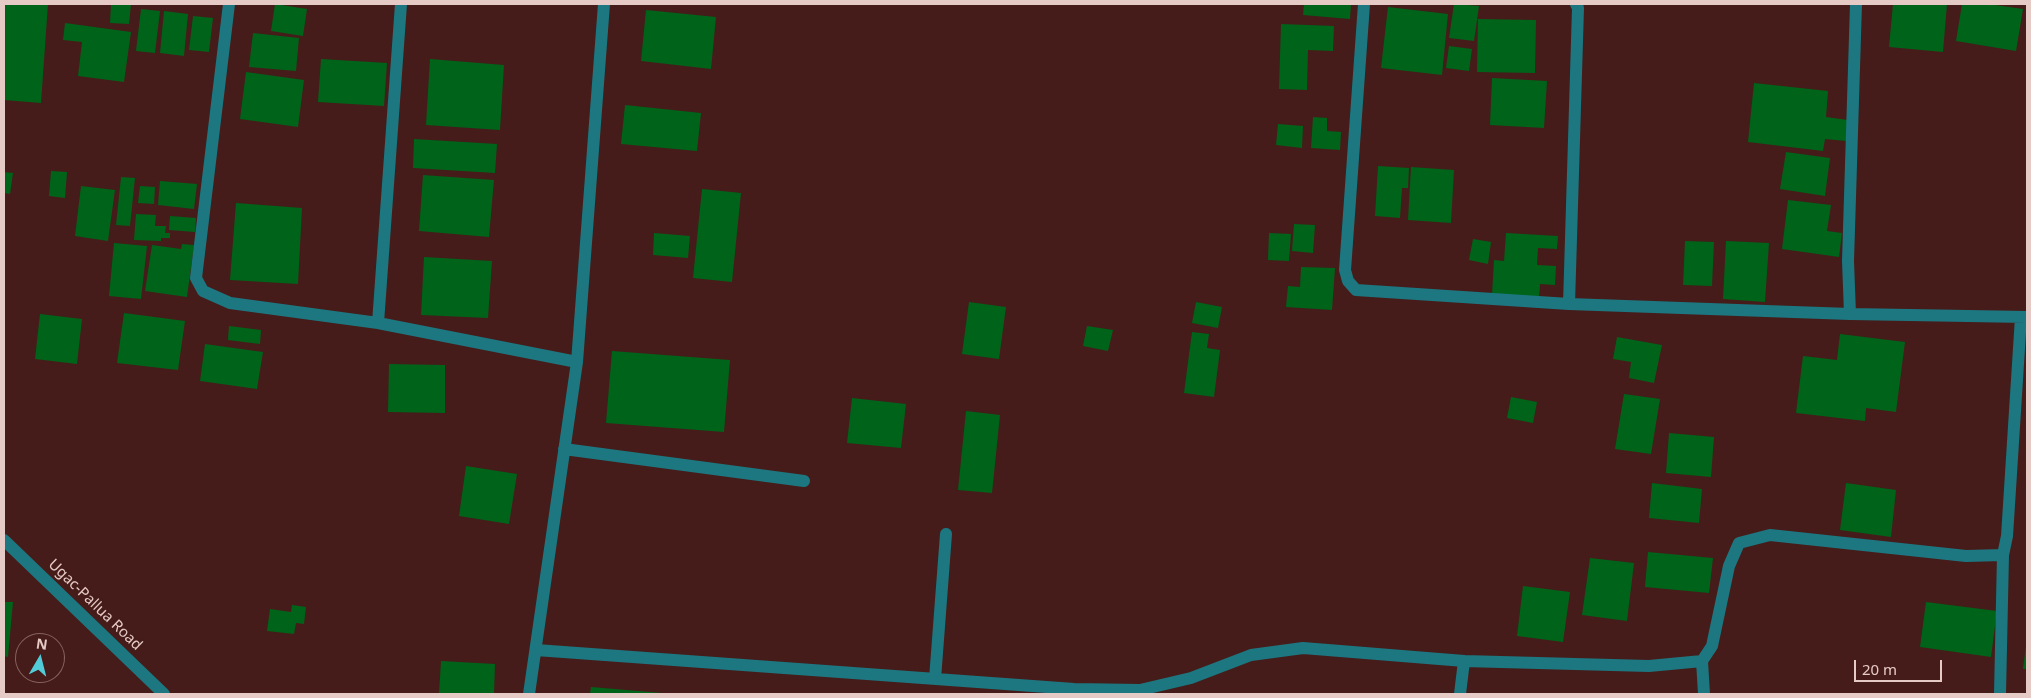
<!DOCTYPE html>
<html>
<head>
<meta charset="utf-8">
<style>
  body { margin:0 }
  #map { position:relative; width:2031px; height:698px; overflow:hidden; background:#451c19; font-family:"Noto Sans",sans-serif }
  canvas { display:block }
  .frame { position:absolute; inset:0; border:5px solid #e6cac6; pointer-events:none }
  .north { position:absolute; left:15px; top:633px; width:50px; height:50px; box-sizing:border-box; background:#451c19; border:1px solid #85625e; border-radius:50%; rotate:8deg; font-size:14px; font-weight:700; line-height:20px; text-align:center; color:#e6cac6 }
  .north::after { content:''; display:block; margin:auto; width:18px; height:22px; background:#52cbd9; clip-path:polygon(50% 0,100% 100%,50% 72%,0 100%) }
  .scale { position:absolute; left:1854px; top:660px; width:88px; height:22px; box-sizing:border-box; border:2px solid #e6cac6; border-top:0; padding-left:6px; font-size:15px; line-height:18px; white-space:nowrap; color:#e6cac6; -webkit-text-stroke:4px #451c19; paint-order:stroke }
</style>
</head>
<body>
<div id="map">
<canvas width="2031" height="698"></canvas>
<div class="frame"></div>
<div class="north">N</div>
<div class="scale">20 m</div>
</div>
<script>
const c = document.querySelector('canvas').getContext('2d');
c.lineJoin = 'round';
function paint(path, color) { c.fillStyle = color; c.fill(path, 'evenodd'); }
const shape = rows => new Path2D(rows.map(r => 'M' + r).join(''));
function trace(path, color, width, dash) { c.strokeStyle = color; c.lineWidth = width; c.lineCap = dash ? 'butt' : 'round'; c.setLineDash(dash || []); c.stroke(path); }
function label(font, color, halo, rows, align = 'center') {
  c.font = font + ' "Noto Sans",sans-serif'; c.lineWidth = 4; c.setLineDash([]); c.textBaseline = 'middle'; c.strokeStyle = halo; c.fillStyle = color; for (const [text, x, y, turn = 0] of rows) {
    c.save(); c.translate(x, y); c.rotate((+turn || 0) * Math.PI / 180); c.textAlign = isNaN(turn) ? turn : align; if (halo) c.strokeText(text, 0, 0); c.fillText(text, 0, 0); c.restore();
  }
}
paint(shape([
  [4,4,48,4,41,103,4,100],
  [111,4,131,4,129,24,110,23],
  [275,4,307,9,303,36,271,31],
  [1304,4,1351,4,1350,19,1303,15],
  [1454,4,1479,6,1474,41,1449,38],
  [1893,4,1947,4,1943,52,1889,47],
  [1962,4,1988,4,2023,9,2016,51,1956,41],
  [1388,7,1448,14,1442,75,1381,68],
  [141,9,160,11,155,53,136,51],
  [646,10,716,17,711,69,641,61],
  [164,11,188,14,184,56,160,53],
  [193,16,213,18,209,52,189,50],
  [1478,19,1536,20,1535,73,1477,72],
  [65,23,131,32,124,82,78,76,82,42,63,40],
  [1281,24,1334,26,1333,51,1308,50,1307,90,1279,89],
  [253,33,299,38,296,71,249,67],
  [1449,46,1472,49,1469,71,1446,68],
  [321,59,387,63,384,106,318,102],
  [430,59,504,65,500,130,426,125],
  [246,72,304,80,298,127,240,119],
  [1492,78,1547,81,1544,128,1490,125],
  [1754,83,1828,91,1826,117,1848,120,1846,141,1825,139,1823,151,1748,142],
  [625,105,701,113,697,151,621,144],
  [1313,117,1327,118,1327,131,1341,132,1340,150,1311,148],
  [1278,124,1303,126,1302,148,1276,145],
  [414,139,497,144,495,173,413,168],
  [1786,152,1830,158,1825,196,1780,189],
  [1378,166,1409,168,1408,188,1402,188,1400,218,1375,216],
  [1411,167,1454,170,1451,223,1408,220],
  [51,171,67,172,65,198,49,196],
  [4,172,13,173,10,194,4,193],
  [423,175,494,180,489,237,419,231],
  [121,177,135,178,130,226,116,225],
  [160,181,197,184,194,209,158,205],
  [81,186,115,190,108,241,75,236],
  [140,186,155,187,154,204,138,203],
  [702,189,741,193,732,282,693,278],
  [1788,200,1831,205,1827,231,1842,233,1839,257,1782,249],
  [236,203,302,208,298,284,230,280],
  [136,214,156,215,155,226,166,226,165,233,170,233,170,238,161,238,161,241,134,240],
  [170,216,196,218,195,232,169,230],
  [1294,224,1315,225,1313,253,1292,251],
  [654,233,690,236,688,258,653,255],
  [1269,233,1291,234,1289,261,1268,260],
  [1506,233,1558,236,1557,249,1538,248,1537,265,1556,266,1555,285,1540,284,1539,298,1492,295,1494,260,1504,261],
  [1473,239,1491,242,1488,264,1469,260],
  [1685,241,1714,242,1712,286,1683,285],
  [1726,241,1769,243,1765,302,1723,299],
  [114,243,147,246,141,299,109,296],
  [182,244,194,245,187,297,145,291,152,245,181,249],
  [424,257,492,261,488,318,421,315],
  [1301,267,1335,268,1332,310,1286,307,1288,286,1300,287],
  [969,302,1006,307,999,359,962,354],
  [1196,302,1222,307,1218,328,1192,323],
  [124,313,185,321,178,370,117,363],
  [40,314,82,319,77,364,35,359],
  [229,326,261,330,260,344,228,340],
  [1087,326,1113,330,1108,351,1083,346],
  [1192,332,1209,334,1207,348,1220,350,1214,397,1184,393],
  [1840,334,1905,342,1896,412,1866,408,1865,421,1796,413,1803,356,1837,360],
  [1617,337,1662,345,1654,383,1629,378,1631,362,1613,359],
  [205,344,263,352,257,389,200,381],
  [612,351,730,360,724,432,606,423],
  [389,364,445,365,445,413,388,412],
  [1624,394,1660,399,1651,454,1615,449],
  [1511,397,1537,402,1533,423,1507,418],
  [852,398,906,404,901,448,847,443],
  [966,411,1000,415,992,493,958,490],
  [1669,433,1714,437,1711,477,1666,473],
  [466,466,517,474,509,524,459,516],
  [1652,483,1702,489,1699,523,1649,518],
  [1846,483,1896,490,1891,537,1840,530],
  [1648,552,1713,558,1709,593,1645,587],
  [1590,558,1634,563,1627,621,1582,615],
  [1523,586,1570,592,1563,642,1517,636],
  [4,602,13,602,8,657,4,656],
  [1926,602,1997,611,1991,657,1920,647],
  [292,605,306,607,304,624,296,623,294,634,267,631,270,609,291,612],
  [2026,646,2027,646,2027,669,2023,669],
  [441,661,495,664,494,694,439,694],
  [591,687,662,693,662,694,590,694]
]), '#00631a');
trace(shape([
  [229,4,196,278,203,291,230,303,378,323,577,362],
  [1364,4,1345,270,1348,281,1356,290,1569,304,1850,314,2027,317],
  [1569,304,1578,8,1576,4],
  [1850,314,1848,261,1856,4],
  [378,323,401,4],
  [564,449,804,481],
  [4,540,164,694],
  [536,650,1074,689,1140,690,1191,678,1251,655,1303,648,1464,661,1649,666,1702,661,1712,646,1729,566,1739,543,1770,535,1966,556,2003,555,2007,536,2021,317],
  [1702,661,1704,694],
  [935,679,946,534],
  [529,694,577,362,604,4],
  [1460,694,1464,661],
  [2000,694,2003,555]
]), '#1c7781', 12);
label('15px', '#e6cac6', '#451c19', [
  ["Ugac-Pallua Road",95,605,44]
]);
</script>
</body>
</html>
